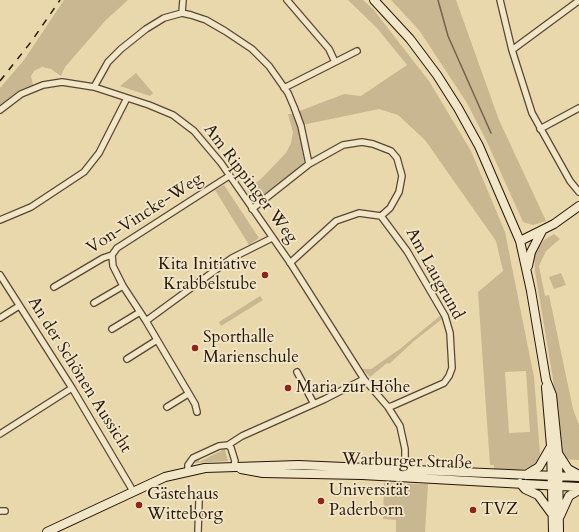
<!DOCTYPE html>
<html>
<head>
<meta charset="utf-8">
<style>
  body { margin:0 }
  canvas { display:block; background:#e9d8ab }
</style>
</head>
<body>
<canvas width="579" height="532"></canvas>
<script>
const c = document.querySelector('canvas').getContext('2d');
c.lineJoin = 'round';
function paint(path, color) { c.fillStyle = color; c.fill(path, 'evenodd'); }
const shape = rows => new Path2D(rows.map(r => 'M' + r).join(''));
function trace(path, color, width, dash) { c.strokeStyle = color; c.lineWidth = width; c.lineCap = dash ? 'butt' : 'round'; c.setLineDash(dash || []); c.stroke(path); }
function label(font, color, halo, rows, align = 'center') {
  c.font = font + ' Cardo,serif'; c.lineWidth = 3.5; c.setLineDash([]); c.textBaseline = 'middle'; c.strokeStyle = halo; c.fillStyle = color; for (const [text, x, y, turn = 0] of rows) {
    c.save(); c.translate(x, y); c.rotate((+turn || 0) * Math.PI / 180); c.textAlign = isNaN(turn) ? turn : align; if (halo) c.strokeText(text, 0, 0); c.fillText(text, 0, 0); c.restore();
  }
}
paint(shape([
  [64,0,128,0,105,21,65,67,61,76,51,69,42,67,34,71,31,76,33,85,19,90,0,107,0,88,24,60],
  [348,0,363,0,373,9,429,81,471,151,505,232,534,377,540,454,534,466,526,469,494,470,494,465,490,465,478,292,503,271,496,241,425,140,398,115,379,109,302,125,297,112,344,94,361,96,407,65,377,28],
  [526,371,530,432,509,433,505,372],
  [391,0,456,0,499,120,546,221,533,225,523,222,487,142,467,103,419,30],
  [136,73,153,93,150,96,120,86],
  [288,114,294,114,298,126,304,161,303,165,255,201,247,190,261,179,286,153,291,143,293,132],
  [224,185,259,238,249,245,215,190],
  [554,234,560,239,546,251,539,266,545,296,549,295,573,409,579,425,579,460,565,459,560,450,553,379,535,271,534,254,544,240],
  [561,273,566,285,554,289,549,277],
  [260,296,263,300,221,326,219,322],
  [441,315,442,319,414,341,389,364,387,363,370,377,362,369,371,369,400,349],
  [223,447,228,449,225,450,228,461,193,463,199,459,199,462,221,451],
  [384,483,428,484,425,532,396,532,396,520,383,519]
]), '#c8b790');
trace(shape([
  [438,0,448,36,491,133]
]), '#73634a', 1.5);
const street = shape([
  [287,0,329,49,335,62],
  [500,0,512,50,532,113,570,181,579,192],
  [182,13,183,0],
  [512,50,577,2],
  [94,87,108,62,121,49,146,29,164,18,182,13,191,15,206,20,225,31,252,49,269,66,288,93,294,107,301,126,309,164],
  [284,88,357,51],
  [0,110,21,94,43,85,62,82,94,87,149,105,173,115,194,131,221,163,291,264,364,379,388,407,400,426,405,449,405,473],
  [540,129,579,108],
  [252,209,309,164,343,145,362,142,373,144,391,151,397,158,402,176,399,192,390,208,381,216,359,213,336,221,290,263],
  [381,216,407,251,445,316,450,333,452,368,449,376,444,383,392,406,388,407],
  [0,220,31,207,84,172,99,153,127,98],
  [112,255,113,266,123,286,146,321,195,404,197,412],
  [0,275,72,388,133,491],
  [54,287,103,258,112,255,117,248,229,176],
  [94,303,123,286],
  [0,318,19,306],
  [146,321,232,258,272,238],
  [112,329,140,312],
  [127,359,157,340],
  [297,372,314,404],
  [167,407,188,394],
  [0,434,72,388],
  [228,445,242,436,325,399,364,379],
  [228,445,231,448,235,461,234,467],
  [188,471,188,465,193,458,219,446,228,445],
  [0,511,5,511],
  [198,532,199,501]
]);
const secondary = shape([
  [374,0,410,39,437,75,458,108,479,146,520,241,531,291,546,380,552,395,558,453,559,532],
  [520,241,554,224,579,206],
  [528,266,531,252,542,231],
  [546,387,551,446,553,532],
  [559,455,568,469,579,475],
  [241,469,263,473,362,475,579,487],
  [526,475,539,467,550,448],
  [520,483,525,489,538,495,552,514],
  [560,516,569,496,579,490],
  [47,532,165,477,205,468,298,465,579,477]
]);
trace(street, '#574632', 8);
trace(secondary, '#26160a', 10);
trace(street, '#f1e6c8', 5.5);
trace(secondary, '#f1e6c8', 8);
trace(shape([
  [0,81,31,42,60,0]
]), '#26160a', 1.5, [7, 7]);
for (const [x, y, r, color] of [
  [265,275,4,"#8f2418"],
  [195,348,4,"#8f2418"],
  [288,388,4,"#8f2418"],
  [321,501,4,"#8f2418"],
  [139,505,4,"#8f2418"],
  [473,510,4,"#8f2418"]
]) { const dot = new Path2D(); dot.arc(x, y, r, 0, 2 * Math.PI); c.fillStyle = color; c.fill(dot); trace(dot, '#f1e6c8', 1.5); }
label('17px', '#26160a', '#f1e6c8', [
  ["Am Rippinger Weg",250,184,53],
  ["Von-Vincke-Weg",145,214,-33],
  ["Am Laugrund",434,274,61],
  ["An der Schönen Aussicht",79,375,58],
  ["Warburger Straße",407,462,2]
]);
label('17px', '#26160a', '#f1e6c8', [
  ["Kita Initiative",257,265,"right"],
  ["Krabbelstube",257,285,"right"],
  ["Sporthalle",203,338],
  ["Marienschule",203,358],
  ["Maria zur Höhe",296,388],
  ["Universität",329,491],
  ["Paderborn",329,511],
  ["Gästehaus",147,495],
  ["Witteborg",147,515],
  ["TVZ",481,510]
], 'left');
</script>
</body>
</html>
